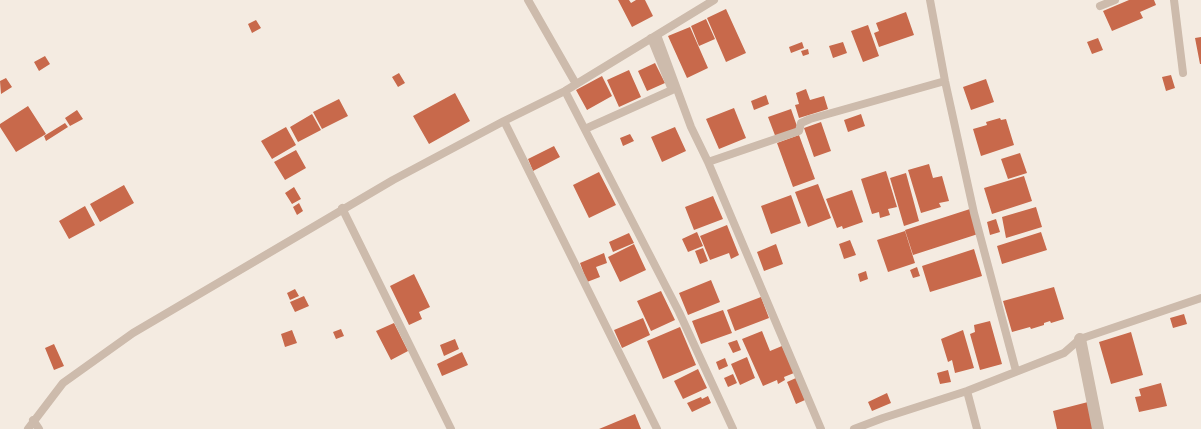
<!DOCTYPE html>
<html>
<head>
<meta charset="utf-8">
<style>
  body { margin:0 }
  canvas { display:block; background:#f4ebe1 }
</style>
</head>
<body>
<canvas width="1201" height="429"></canvas>
<script>
const c = document.querySelector('canvas').getContext('2d');
c.lineJoin = 'round';
function paint(path, color) { c.fillStyle = color; c.fill(path, 'evenodd'); }
const shape = rows => new Path2D(rows.map(r => 'M' + r).join(''));
function trace(path, color, width, dash) { c.strokeStyle = color; c.lineWidth = width; c.lineCap = dash ? 'butt' : 'round'; c.setLineDash(dash || []); c.stroke(path); }
paint(shape([
  [618,0,629,0,631,3,636,0,645,0,653,16,632,27],
  [1129,0,1154,0,1156,5,1140,12,1143,18,1112,31,1103,11],
  [726,9,746,53,726,62,707,18],
  [906,12,914,35,879,47,874,33,879,31,876,23],
  [706,19,715,39,699,46,691,26],
  [256,20,261,28,252,33,248,24],
  [868,25,879,56,863,62,851,31],
  [690,27,708,68,687,78,668,36],
  [1201,37,1201,64,1200,64,1195,38],
  [1098,38,1103,50,1092,54,1087,42],
  [802,42,804,48,791,53,789,47],
  [843,42,847,53,833,58,829,46],
  [808,49,809,54,803,56,801,51],
  [45,56,50,64,39,71,34,62],
  [655,63,665,83,647,91,638,71],
  [629,70,641,97,619,107,607,80],
  [399,73,405,83,398,87,392,77],
  [1171,75,1175,88,1166,91,1162,77],
  [602,76,612,96,587,110,576,90],
  [6,78,12,87,1,94,0,81],
  [986,79,994,102,971,110,963,87],
  [806,89,810,100,824,96,828,109,799,118,795,105,799,104,796,93],
  [455,93,470,121,429,144,413,116],
  [766,95,769,104,754,110,751,101],
  [339,99,348,116,322,129,313,112],
  [28,106,46,134,16,152,0,127,0,124],
  [734,108,746,138,719,149,706,119],
  [791,109,798,129,776,138,768,117],
  [77,110,83,119,70,126,65,118],
  [312,114,321,130,298,142,290,127],
  [861,114,865,126,848,132,844,120],
  [1000,118,1001,120,1006,119,1014,145,981,156,973,129,987,125,986,122],
  [821,122,831,151,814,157,804,128],
  [65,123,68,127,46,141,44,136],
  [286,127,296,145,272,159,261,141],
  [675,127,686,151,662,162,651,137],
  [630,134,634,141,623,146,620,138],
  [799,135,815,179,793,187,777,143],
  [554,146,560,157,533,171,528,159],
  [296,150,306,168,285,180,274,162],
  [1020,153,1027,173,1008,179,1001,159],
  [929,164,933,178,942,176,949,201,939,203,941,207,921,213,908,170],
  [886,171,897,207,888,209,890,215,880,218,879,212,872,214,861,179],
  [599,172,616,205,589,218,573,185],
  [906,173,919,221,904,226,890,178],
  [1024,176,1032,201,992,214,984,188],
  [818,184,831,218,808,227,795,192],
  [124,185,134,203,100,222,90,204],
  [294,187,301,199,292,204,285,193],
  [852,190,863,222,843,229,842,226,837,228,826,199],
  [791,195,801,223,771,234,761,206],
  [713,196,723,219,694,230,685,207],
  [299,203,303,211,297,215,293,207],
  [85,206,95,225,69,239,59,221],
  [1036,207,1042,227,1006,238,1002,217],
  [970,209,978,234,913,255,905,230],
  [996,219,1000,232,990,235,987,222],
  [727,225,739,255,731,259,729,253,710,260,700,236],
  [905,231,915,263,888,272,877,240],
  [697,232,703,246,688,252,682,239],
  [1041,232,1047,250,1002,264,997,246],
  [629,233,634,243,613,252,609,242],
  [850,240,856,255,844,259,839,244],
  [634,244,646,270,620,282,608,257],
  [776,244,783,264,764,271,757,252],
  [703,248,708,261,700,264,695,251],
  [974,249,982,276,930,292,922,266],
  [604,253,607,263,596,267,600,277,587,282,580,263],
  [917,267,920,276,913,278,910,270],
  [866,271,868,279,860,282,858,274],
  [414,274,430,307,419,312,422,319,409,325,390,286],
  [711,280,720,302,688,315,679,293],
  [1054,287,1064,319,1051,323,1050,321,1044,323,1044,325,1031,329,1030,327,1012,332,1003,301],
  [295,289,299,296,290,300,287,293],
  [661,291,675,320,651,331,637,301],
  [304,296,309,306,295,312,290,302],
  [761,297,769,318,735,331,727,310],
  [723,310,732,333,701,344,692,321],
  [1184,314,1187,324,1173,328,1170,318],
  [643,318,650,335,622,348,614,330],
  [990,321,1002,364,980,370,970,334,975,332,974,325],
  [394,323,408,351,391,360,376,331],
  [680,327,696,365,663,379,647,341],
  [341,329,344,336,336,339,333,332],
  [292,330,297,343,285,347,281,334],
  [963,330,974,368,955,373,952,360,948,362,941,339],
  [762,331,770,351,782,346,794,373,784,377,785,380,778,384,777,380,763,386,742,339],
  [1131,332,1143,375,1111,384,1099,342],
  [455,339,459,349,444,356,440,345],
  [737,340,741,350,733,353,728,343],
  [54,344,64,366,54,370,45,348],
  [462,352,468,365,442,376,437,364],
  [747,357,755,378,740,385,731,364],
  [725,358,728,366,719,370,716,362],
  [698,369,707,388,683,399,674,381],
  [948,370,951,382,940,384,937,373],
  [733,374,737,383,728,387,724,378],
  [796,378,805,400,796,404,787,382],
  [1161,383,1167,406,1139,412,1135,397,1141,396,1139,389],
  [887,393,891,403,872,411,868,402],
  [708,396,711,403,692,412,687,403,701,397,702,399],
  [1088,402,1095,429,1057,429,1053,411],
  [635,414,641,429,599,429]
]), '#c8694b');
trace(shape([
  [528,0,576,84],
  [930,0,945,81,974,213,1016,371],
  [1174,0,1183,73],
  [1100,6,1115,0],
  [657,35,691,127,708,162,821,429],
  [565,91,679,312,733,429],
  [504,121,657,429],
  [585,129,672,90,651,38],
  [708,162,799,131,801,123,810,119,945,81],
  [342,208,451,429],
  [967,391,977,429],
  [33,420,39,429],
  [28,429,63,383,133,333,393,180,504,121,565,91,714,0],
  [854,429,883,418,967,391,1064,353,1080,339,1201,298]
]), '#cdbbac', 8);
trace(shape([
  [1080,339,1098,429]
]), '#cdbbac', 12);
</script>
</body>
</html>
